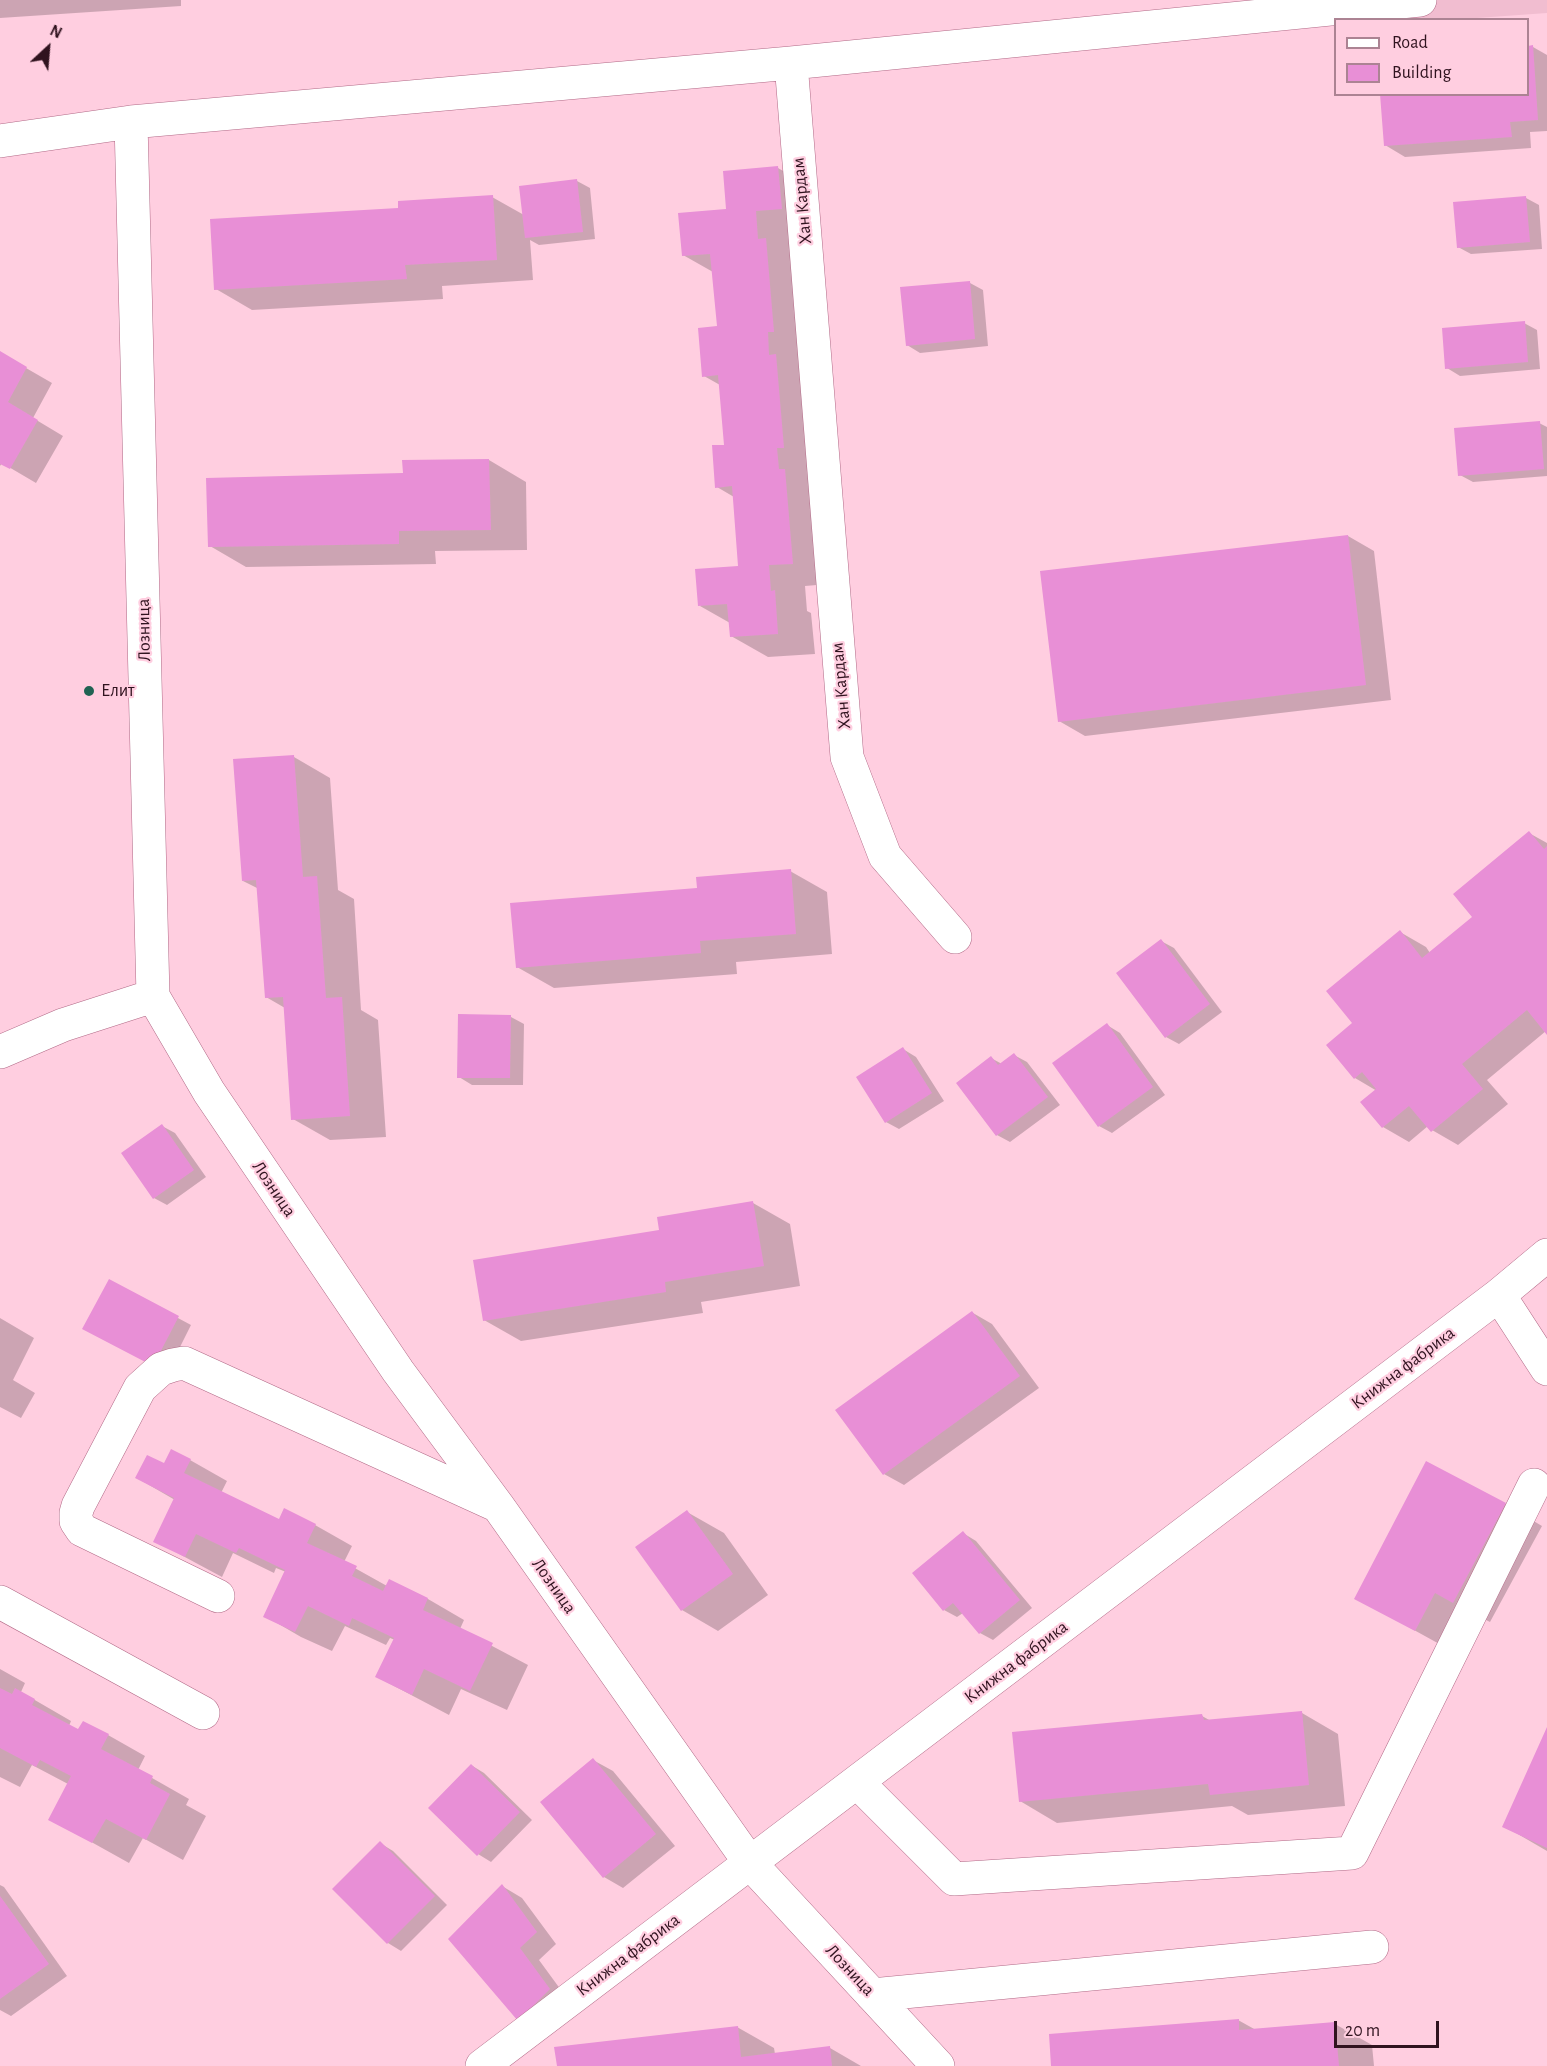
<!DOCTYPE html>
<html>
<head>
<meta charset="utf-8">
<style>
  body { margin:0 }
  #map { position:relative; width:1547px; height:2066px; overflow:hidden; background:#ffcee0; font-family:"Alegreya Sans",sans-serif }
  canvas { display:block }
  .legend { position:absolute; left:1334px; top:18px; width:195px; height:78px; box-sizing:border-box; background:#ffcee0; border:2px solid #ac8393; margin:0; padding:8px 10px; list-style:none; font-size:18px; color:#30131f }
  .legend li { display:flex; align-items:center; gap:12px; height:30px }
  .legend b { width:30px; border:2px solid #ac8393 }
  .north { position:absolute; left:18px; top:18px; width:60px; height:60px; -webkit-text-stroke:4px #ffcee0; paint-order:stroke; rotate:26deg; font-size:16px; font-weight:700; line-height:24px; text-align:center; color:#30131f }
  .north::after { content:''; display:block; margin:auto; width:21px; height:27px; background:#30131f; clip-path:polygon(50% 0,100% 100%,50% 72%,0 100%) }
  .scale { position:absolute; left:1334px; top:2021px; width:105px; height:27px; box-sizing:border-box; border:3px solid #30131f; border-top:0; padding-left:8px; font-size:18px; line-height:21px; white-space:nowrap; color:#30131f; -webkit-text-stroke:4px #ffcee0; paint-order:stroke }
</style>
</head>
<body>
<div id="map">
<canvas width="1547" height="2066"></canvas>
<ul class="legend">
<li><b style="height:8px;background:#fff"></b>Road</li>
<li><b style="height:16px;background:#e88fd6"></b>Building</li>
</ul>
<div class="north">N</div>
<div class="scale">20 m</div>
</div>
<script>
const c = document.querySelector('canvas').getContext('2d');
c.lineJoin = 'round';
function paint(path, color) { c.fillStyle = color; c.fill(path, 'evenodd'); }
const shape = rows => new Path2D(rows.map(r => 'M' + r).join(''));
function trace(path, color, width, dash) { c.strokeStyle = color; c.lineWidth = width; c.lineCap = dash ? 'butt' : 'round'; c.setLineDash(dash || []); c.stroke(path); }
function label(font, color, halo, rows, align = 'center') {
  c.font = font + ' "Alegreya Sans",sans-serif'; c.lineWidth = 4.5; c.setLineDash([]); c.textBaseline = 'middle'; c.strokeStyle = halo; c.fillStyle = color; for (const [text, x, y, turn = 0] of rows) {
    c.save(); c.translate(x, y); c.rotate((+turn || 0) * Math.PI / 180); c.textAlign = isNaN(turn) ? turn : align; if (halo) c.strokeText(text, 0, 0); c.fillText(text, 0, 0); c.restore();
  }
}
paint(shape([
  [1330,0,1547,0,1547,13,1449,20,1336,20,1335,27,1334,27]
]), '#f1bdd0');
paint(shape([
  [0,0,181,0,181,6,0,18],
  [1528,47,1533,47,1547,55,1547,131,1530,132,1531,148,1405,157,1385,145,1528,94],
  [778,168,814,189,829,584,805,586,807,611,811,613,815,654,768,657,731,636,730,623,700,606,740,567,734,497,717,487,725,446,720,385,704,376,718,328,713,272,683,255,728,211],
  [577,181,590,188,595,239,539,245,530,240,533,280,442,286,443,299,252,310,216,289,400,210,492,197,524,215],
  [1526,198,1539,205,1542,249,1471,254,1458,247],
  [970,283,983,290,988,346,920,353,907,345],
  [1524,323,1537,330,1540,369,1460,376,1447,368],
  [0,353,52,383,33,418,63,436,36,483,2,463,0,466],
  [1539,423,1547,427,1547,476,1473,482,1460,475],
  [489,460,526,482,527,550,435,551,436,564,246,567,210,546,404,475],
  [1348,536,1374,551,1391,700,1085,736,1059,721],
  [294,757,330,778,338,890,354,899,361,1010,378,1020,386,1137,330,1140,293,1119,285,1008,266,997,259,889,243,881],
  [1529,833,1547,843,1547,1032,1546,1031,1487,1080,1508,1104,1458,1145,1432,1130,1428,1126,1409,1142,1383,1127,1377,1091,1355,1078,1355,1023,1400,932,1426,947,1430,953,1474,917],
  [790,871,827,892,832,954,736,962,737,974,554,988,517,967,698,889],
  [1161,941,1174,948,1222,1012,1179,1044,1166,1037],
  [511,1017,524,1024,523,1085,472,1085,459,1077],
  [1107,1025,1120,1033,1165,1095,1112,1133,1099,1126],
  [903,1049,916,1057,944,1101,899,1129,886,1122],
  [1014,1055,1027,1062,1060,1105,1010,1142,997,1135,991,1058,1002,1064],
  [162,1126,175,1133,206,1177,167,1205,154,1198],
  [753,1203,790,1224,800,1286,701,1302,703,1313,521,1341,484,1320],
  [109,1281,191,1325,167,1373],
  [973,1313,992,1324,1039,1388,904,1485,884,1474],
  [0,1318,34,1338,13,1380,35,1393,21,1418,0,1407],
  [190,1460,227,1481,221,1493,280,1521,315,1525,352,1546,344,1562,387,1586,390,1581,428,1599,464,1620,460,1629,528,1665,507,1710,461,1689,449,1715,377,1677,395,1640,390,1638,386,1645,345,1626,332,1651,301,1637,265,1616,286,1572,276,1568,274,1573,233,1553,222,1577,155,1541,175,1500,137,1478,165,1465],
  [1505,1504,1542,1526,1490,1622,1472,1613,1452,1651,1356,1598],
  [687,1512,724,1533,768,1595,718,1631,682,1610],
  [963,1533,976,1541,1032,1608,993,1640,980,1633,963,1613,957,1617,944,1610],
  [0,1669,25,1683,21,1692,71,1721,69,1726,79,1731,108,1735,145,1756,138,1770,189,1799,186,1805,206,1816,183,1860,143,1838,129,1863,50,1819,68,1784,32,1765,20,1787,0,1777],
  [1302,1713,1338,1734,1345,1806,1248,1815,1232,1806,1057,1823,1020,1801,1202,1716,1211,1721],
  [1547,1731,1547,1851,1504,1826],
  [593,1760,613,1771,675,1846,623,1888,604,1877],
  [471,1765,484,1773,532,1820,491,1862,478,1854],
  [380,1843,393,1851,447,1905,401,1951,388,1943,334,1889],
  [0,1885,4,1887,67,1976,11,2016,0,2010],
  [502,1886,522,1898,556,1944,539,1960,569,2001,539,2031,450,1939],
  [1238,2020,1256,2030,1335,2024,1372,2045,1374,2066,1053,2066],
  [737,2027,774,2048,775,2054,830,2048,861,2066,558,2066]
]), '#0003');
paint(shape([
  [1533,45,1538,120,1510,122,1512,137,1384,146,1380,94,1528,94,1528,46],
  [778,166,782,209,756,211,758,239,766,238,774,332,768,332,769,355,776,354,784,448,777,448,779,469,785,469,793,564,769,565,771,591,775,590,778,634,730,637,727,604,698,606,695,569,738,566,732,486,715,488,712,445,724,445,718,375,702,377,698,328,717,326,710,254,682,256,678,213,726,209,723,171],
  [577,179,583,232,525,238,519,186],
  [493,195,497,260,405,265,407,279,214,290,210,219,398,208,398,201],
  [1526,196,1530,242,1457,248,1453,202],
  [970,281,975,339,906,346,900,287],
  [1525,321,1528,362,1445,369,1442,328],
  [0,351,27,367,8,402,38,420,10,469,0,464],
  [1540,421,1544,469,1458,476,1454,428],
  [489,459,491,530,399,531,399,544,208,547,206,478,403,473,402,460],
  [1348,535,1366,685,1058,722,1040,571],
  [294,755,303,877,317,876,326,998,342,997,350,1116,291,1120,283,997,265,998,256,880,242,881,233,759],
  [1529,831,1544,849,1547,846,1547,1035,1527,1010,1462,1064,1483,1089,1431,1132,1409,1106,1382,1128,1360,1102,1376,1089,1362,1072,1354,1079,1326,1045,1352,1023,1326,991,1400,930,1422,958,1472,917,1453,894],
  [791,869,796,934,700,941,701,953,516,968,510,903,697,888,696,877],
  [1161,939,1210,1004,1165,1038,1116,973],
  [458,1014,511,1015,510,1078,457,1078],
  [1107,1023,1153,1087,1098,1127,1052,1063],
  [903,1047,932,1093,885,1123,856,1077],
  [1014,1053,1048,1097,996,1136,956,1083,991,1056,998,1065],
  [162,1124,194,1170,153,1199,121,1153],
  [753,1201,764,1266,665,1282,666,1292,483,1321,473,1260,659,1230,657,1217],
  [109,1279,179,1316,153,1366,82,1329],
  [972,1311,1020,1376,883,1475,835,1410],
  [171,1449,191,1459,184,1473,279,1519,284,1508,316,1524,307,1543,357,1566,352,1576,383,1591,389,1579,428,1598,423,1610,493,1643,470,1691,424,1669,412,1695,375,1677,394,1638,352,1618,349,1626,308,1606,295,1632,263,1617,285,1570,239,1548,236,1553,196,1534,185,1557,153,1542,174,1498,135,1478,147,1455,164,1463],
  [1426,1461,1506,1503,1453,1603,1435,1593,1415,1631,1354,1599],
  [687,1510,733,1574,681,1611,635,1547],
  [963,1531,1020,1600,979,1634,953,1603,943,1611,912,1573],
  [0,1688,12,1694,15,1688,35,1699,32,1705,78,1729,83,1721,109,1734,101,1749,153,1776,150,1783,170,1794,146,1840,106,1819,92,1843,48,1820,71,1776,40,1760,36,1767,0,1748],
  [1302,1711,1309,1785,1210,1795,1208,1784,1019,1802,1012,1732,1202,1714,1204,1720],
  [1547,1727,1547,1848,1502,1827],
  [593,1758,656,1834,603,1878,540,1802],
  [471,1764,520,1812,477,1856,428,1808],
  [380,1841,435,1896,387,1944,332,1889],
  [502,1884,537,1932,520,1948,550,1989,518,2021,448,1939],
  [0,1896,49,1964,0,1999],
  [1239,2019,1239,2030,1335,2022,1339,2066,1051,2066,1049,2034],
  [738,2026,741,2057,830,2046,832,2066,557,2066,554,2047]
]), '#e88fd6');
const minor = shape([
  [131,122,153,996,209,1092,398,1371,498,1506,750,1863,938,2066],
  [0,141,131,122,791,63],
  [955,937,885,856,847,757,791,63,1420,0],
  [0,1052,63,1025,153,996],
  [1499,1295,1547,1369],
  [218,1596,82,1530,76,1521,76,1513,78,1506,140,1388,161,1369,173,1365,184,1363,496,1505],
  [0,1602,203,1713],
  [857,1782,954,1879,1352,1853,1534,1485],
  [872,1995,1372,1947],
  [482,2066,1499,1295,1547,1255]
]);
trace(minor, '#b16986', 34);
trace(minor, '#fff', 33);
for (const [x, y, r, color] of [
  [89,691,6,"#206353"]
]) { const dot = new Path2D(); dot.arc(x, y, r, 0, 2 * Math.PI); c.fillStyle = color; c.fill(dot); trace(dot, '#ffcee0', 2); }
label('18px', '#30131f', '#ffcee0', [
  ["Хан Кардам",802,201,-95],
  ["Лозница",144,630,-91],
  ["Хан Кардам",841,686,-95],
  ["Лозница",274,1189,56],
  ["Книжна фабрика",1403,1368,-37],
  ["Лозница",554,1586,55],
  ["Книжна фабрика",1016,1662,-37],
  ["Книжна фабрика",628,1955,-37],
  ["Лозница",850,1970,47]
]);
label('18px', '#30131f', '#ffcee0', [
  ["Елит",101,691]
], 'left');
</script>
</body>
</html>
